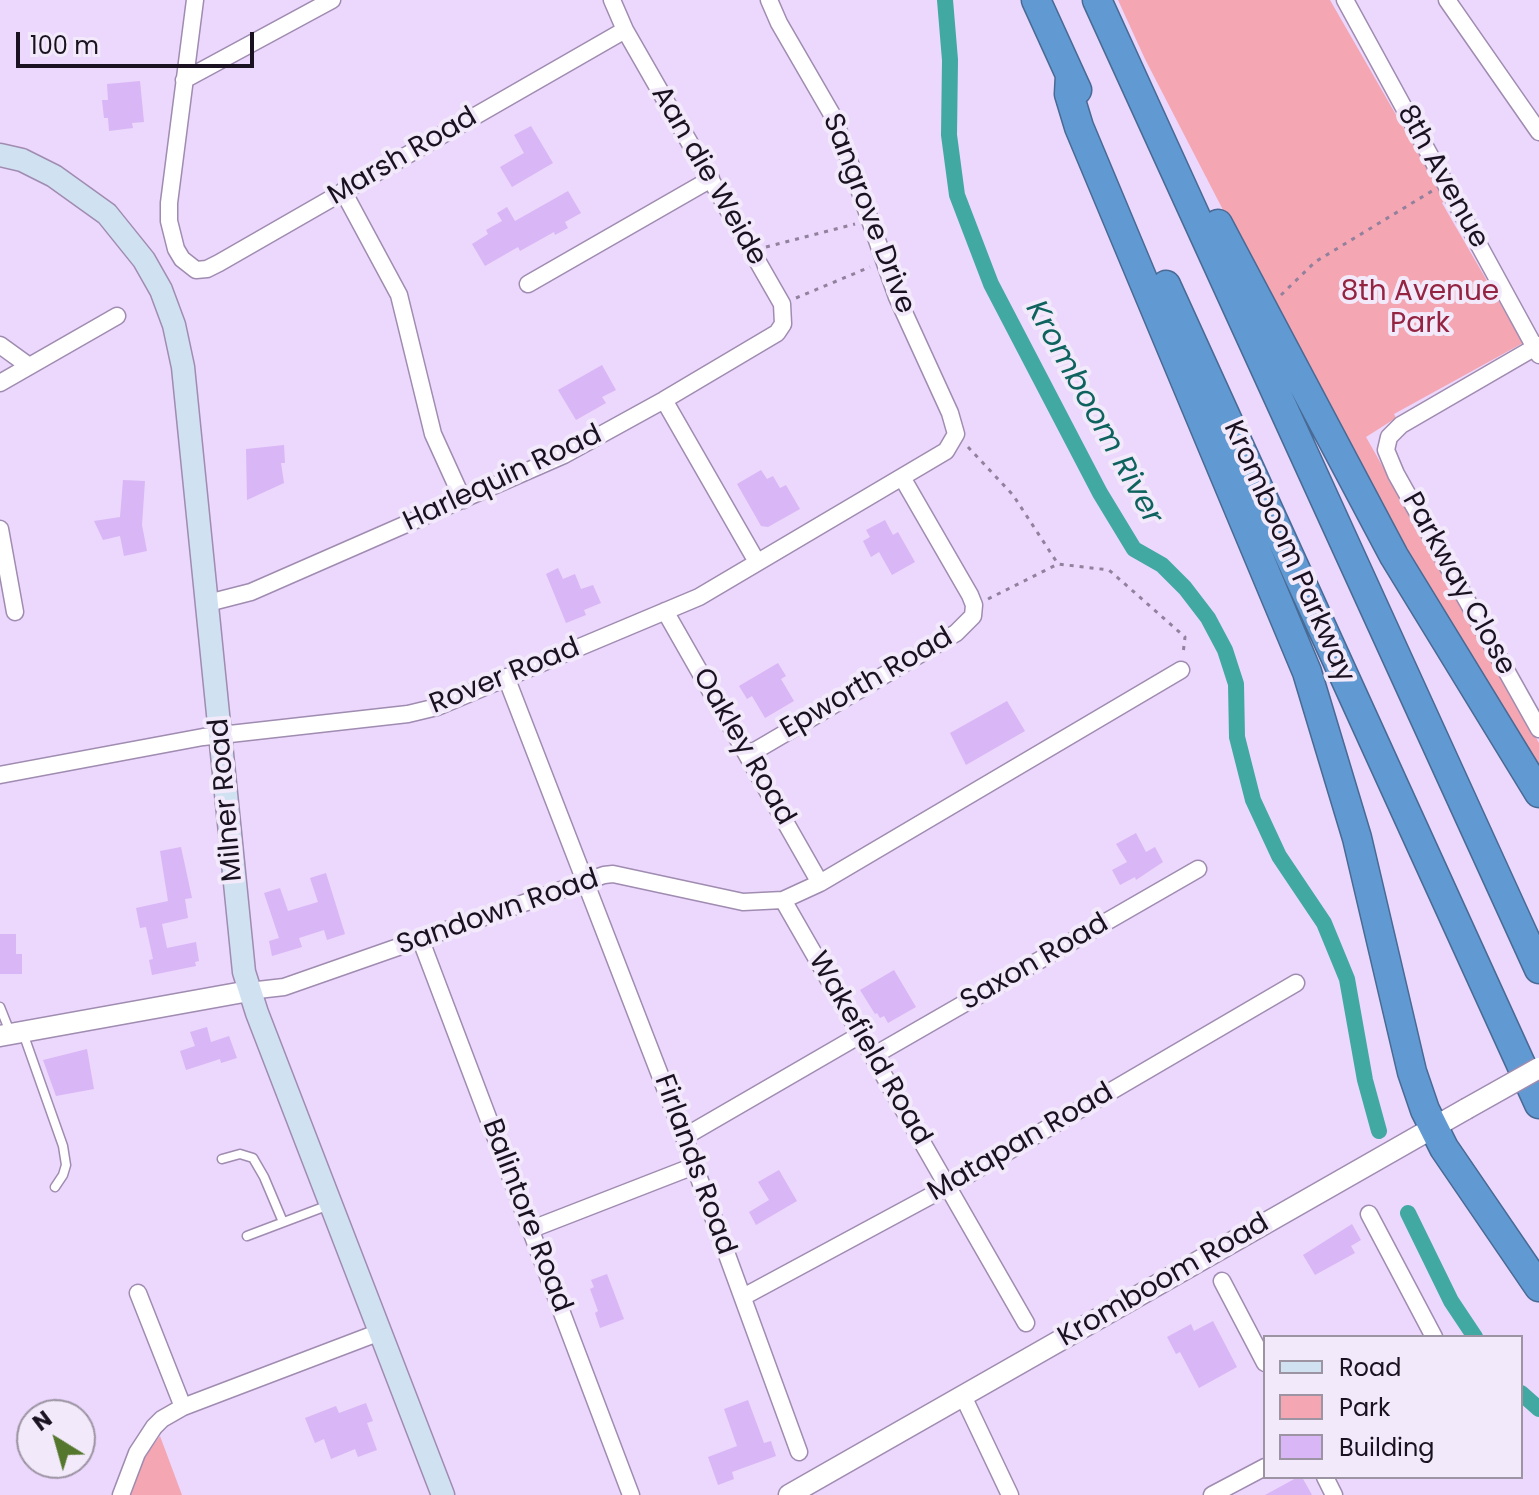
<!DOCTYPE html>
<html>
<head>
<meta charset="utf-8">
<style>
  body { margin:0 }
  #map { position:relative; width:1539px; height:1495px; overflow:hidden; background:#ecd7fd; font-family:Poppins,sans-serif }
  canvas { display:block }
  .legend { position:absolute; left:1263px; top:1335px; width:260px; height:144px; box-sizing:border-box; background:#f2eafa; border:2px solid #9c94a3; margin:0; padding:10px 14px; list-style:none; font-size:24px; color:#1a1220 }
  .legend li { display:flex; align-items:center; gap:16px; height:40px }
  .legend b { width:40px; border:2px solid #9c94a3 }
  .north { position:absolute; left:16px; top:1399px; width:80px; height:80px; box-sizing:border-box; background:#f2eafa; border:2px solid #9c94a3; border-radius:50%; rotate:323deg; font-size:22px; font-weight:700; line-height:32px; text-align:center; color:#1a1220 }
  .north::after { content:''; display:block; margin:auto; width:28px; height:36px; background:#55762d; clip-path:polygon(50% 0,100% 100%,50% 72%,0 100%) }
  .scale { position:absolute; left:16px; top:32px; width:238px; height:36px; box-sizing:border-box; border:4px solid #1a1220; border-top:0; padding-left:10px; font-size:24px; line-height:28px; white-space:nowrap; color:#1a1220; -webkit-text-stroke:6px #f2eafa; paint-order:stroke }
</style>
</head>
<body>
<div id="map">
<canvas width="1539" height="1495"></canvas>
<ul class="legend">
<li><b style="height:10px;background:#d0e1f2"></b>Road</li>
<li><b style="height:22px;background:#f4a6b2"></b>Park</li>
<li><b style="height:22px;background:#d9b6f5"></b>Building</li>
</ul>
<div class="north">N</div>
<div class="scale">100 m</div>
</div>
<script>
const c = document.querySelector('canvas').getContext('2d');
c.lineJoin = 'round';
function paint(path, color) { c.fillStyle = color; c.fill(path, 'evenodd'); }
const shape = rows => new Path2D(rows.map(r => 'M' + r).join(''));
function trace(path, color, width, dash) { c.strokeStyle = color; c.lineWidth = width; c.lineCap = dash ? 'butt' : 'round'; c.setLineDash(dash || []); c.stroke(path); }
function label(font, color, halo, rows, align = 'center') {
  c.font = font + ' Poppins,sans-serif'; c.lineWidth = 8; c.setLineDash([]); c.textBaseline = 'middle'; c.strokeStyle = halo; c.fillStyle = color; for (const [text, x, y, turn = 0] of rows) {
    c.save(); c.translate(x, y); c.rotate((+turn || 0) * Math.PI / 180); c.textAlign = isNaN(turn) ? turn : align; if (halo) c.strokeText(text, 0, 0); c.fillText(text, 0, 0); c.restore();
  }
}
paint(shape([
  [1118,0,1330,0,1445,200,1442,203,1523,343,1394,414,1396,418,1366,437,1539,743,1539,769,1358,471,1145,59],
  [160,1436,182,1495,129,1495,143,1459]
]), '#f4a6b2');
trace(shape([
  [945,0,950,60,949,135,957,195,991,284,1100,493,1134,549,1162,565,1185,588,1208,618,1225,650,1236,684,1237,737,1253,800,1279,856,1324,923,1347,979,1365,1080,1379,1131],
  [1408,1213,1451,1301,1475,1337],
  [1521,1393,1539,1409]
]), '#42a8a2', 16);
paint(shape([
  [140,81,144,122,132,123,133,128,109,131,108,118,104,118,102,100,108,100,107,84],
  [531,126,553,163,512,187,500,167,524,153,514,135],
  [568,191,581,213,565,222,568,228,555,235,554,232,520,251,518,247,485,266,472,244,488,234,486,230,502,221,497,213,507,207,515,221],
  [602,365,616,390,602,397,606,403,576,420,558,390],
  [284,445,285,463,281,463,284,483,247,500,246,449],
  [761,470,767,479,773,476,780,488,786,485,800,509,768,527,761,526,737,484],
  [123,480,145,481,142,525,147,551,124,556,120,536,103,540,94,521,120,517],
  [885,520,893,535,898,532,915,562,892,575,879,552,871,557,863,541,870,537,866,530],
  [558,568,563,579,575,574,581,589,593,585,601,603,584,610,586,615,566,623,546,574],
  [778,663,786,676,781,679,794,701,765,718,752,696,747,699,739,686],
  [1007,701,1025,731,966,765,950,733],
  [1136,833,1146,852,1155,847,1163,862,1136,880,1135,877,1120,885,1112,870,1127,862,1116,844],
  [181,847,192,898,185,899,188,918,162,924,167,948,196,942,199,961,195,962,196,966,152,975,149,960,153,959,146,927,140,928,136,908,168,901,160,851],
  [326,873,345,934,327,940,324,930,299,938,302,947,272,956,269,941,279,938,264,893,280,888,288,911,318,902,310,878],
  [0,934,16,934,16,954,22,954,22,974,0,974],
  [894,970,916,1007,888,1023,884,1016,880,1018,877,1013,875,1014,860,990],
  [207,1027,211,1042,229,1036,237,1058,221,1063,220,1059,186,1070,180,1051,195,1046,190,1032],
  [87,1049,94,1089,56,1096,43,1060],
  [779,1170,797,1201,756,1225,749,1212,769,1200,758,1182],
  [1352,1224,1361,1240,1351,1246,1355,1253,1315,1275,1303,1255],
  [607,1274,624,1319,600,1328,595,1313,598,1311,590,1289,594,1287,591,1280],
  [1213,1321,1237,1367,1199,1388,1180,1352,1176,1354,1167,1337,1191,1324,1194,1331],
  [748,1400,764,1443,771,1441,776,1456,732,1472,734,1479,718,1485,708,1457,737,1446,724,1409],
  [366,1403,373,1421,367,1423,377,1450,358,1457,355,1449,331,1459,324,1439,315,1443,305,1418,336,1406,339,1413],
  [1298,1477,1302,1477,1312,1495,1265,1495]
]), '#d9b6f5');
const service = shape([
  [0,1007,10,1032],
  [23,1033,63,1146,66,1165,63,1175,55,1187],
  [222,1159,240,1154,253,1158,264,1177,283,1222],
  [247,1236,329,1205]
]);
const minor = shape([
  [195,0,169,203,169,221,176,249,182,259,196,270,207,269,219,263,625,30],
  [1345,0,1539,355],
  [1447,0,1539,132],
  [184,80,332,0],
  [343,191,399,295,433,434,463,500],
  [528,284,711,179],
  [0,345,29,366],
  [1539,345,1401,425,1389,437,1386,450,1396,474,1539,729],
  [0,383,117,316],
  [664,400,757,562],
  [0,529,15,612],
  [208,603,251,592,564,455,664,400,777,333,783,324,782,304,625,30,612,0],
  [665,611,820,883],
  [506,677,684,1137,799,1452],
  [748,755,956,633,973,616,974,605,970,595,903,479],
  [0,775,203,737,408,714,437,707,699,597,946,451,956,434,950,413,897,297,834,118,779,23,769,0],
  [783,900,1026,1323],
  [420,938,631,1495],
  [249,991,284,987,604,875,613,874,743,902,783,900,820,883,1181,670],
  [873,1056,1198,869],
  [684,1137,860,1035],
  [1369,1214,1434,1337],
  [532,1229,694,1166],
  [1222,1281,1265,1363],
  [138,1293,183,1407],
  [743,1297,947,1187,1296,983],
  [963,1396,1010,1495],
  [1325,1477,1334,1495],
  [121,1495,137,1453,154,1427,162,1419,183,1407,380,1332],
  [1212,1495,1265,1467]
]);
const tertiary = shape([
  [0,1036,249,991],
  [789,1495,1466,1109]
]);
const secondary = shape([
  [0,155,22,160,54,176,107,214,144,260,161,290,174,325,183,367,244,972,257,1013,443,1495]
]);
const motorway = shape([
  [1036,0,1077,90],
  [1097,0,1539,969],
  [1070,75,1069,94,1079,127,1307,672,1357,838,1412,1072,1425,1110,1444,1148,1539,1287],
  [1218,224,1394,556,1539,793],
  [1166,285,1539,1104]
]);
trace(service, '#a08cb0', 11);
trace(minor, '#a08cb0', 19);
trace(tertiary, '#a08cb0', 23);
trace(secondary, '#a08cb0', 25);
trace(motorway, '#486a94', 31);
trace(shape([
  [766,247,855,224],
  [1281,295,1315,262,1432,191],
  [796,298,870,267],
  [968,447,1013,495,1058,564],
  [988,599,1058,564,1109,570,1185,637,1183,654]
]), '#91819d', 3, [4, 6]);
trace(service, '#fff', 8);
trace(minor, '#fff', 16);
trace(tertiary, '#fff', 20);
trace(secondary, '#d0e1f2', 22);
trace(motorway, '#619ad3', 28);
const tertiaryBridge = shape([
  [1466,1109,1539,1068]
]);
trace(tertiaryBridge, '#a08cb0', 23, []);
trace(tertiaryBridge, '#fff', 20);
label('28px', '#1a1220', '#f2eafa', [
  ["Marsh Road",403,157,-30],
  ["Aan die Weide",708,176,60],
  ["8th Avenue",1442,177,61],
  ["Sangrove Drive",868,214,69],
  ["Harlequin Road",503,479,-25],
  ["Kromboom Parkway",1288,552,66],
  ["Parkway Close",1458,584,61],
  ["Rover Road",505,677,-22],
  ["Epworth Road",867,684,-30],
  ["Oakley Road",743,747,60],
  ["Milner Road",227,800,-95],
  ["Sandown Road",498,913,-19],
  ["Saxon Road",1035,963,-30],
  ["Wakefield Road",869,1049,60],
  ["Matapan Road",1021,1143,-30],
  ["Firlands Road",694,1165,70],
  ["Balintore Road",526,1216,69],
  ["Kromboom Road",1164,1281,-30]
]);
label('28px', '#952443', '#f2eafa', [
  ["8th Avenue",1420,293],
  ["Park",1420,325]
]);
label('italic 30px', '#0e635f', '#f2eafa', [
  ["Kromboom River",1093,413,61]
]);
</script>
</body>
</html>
